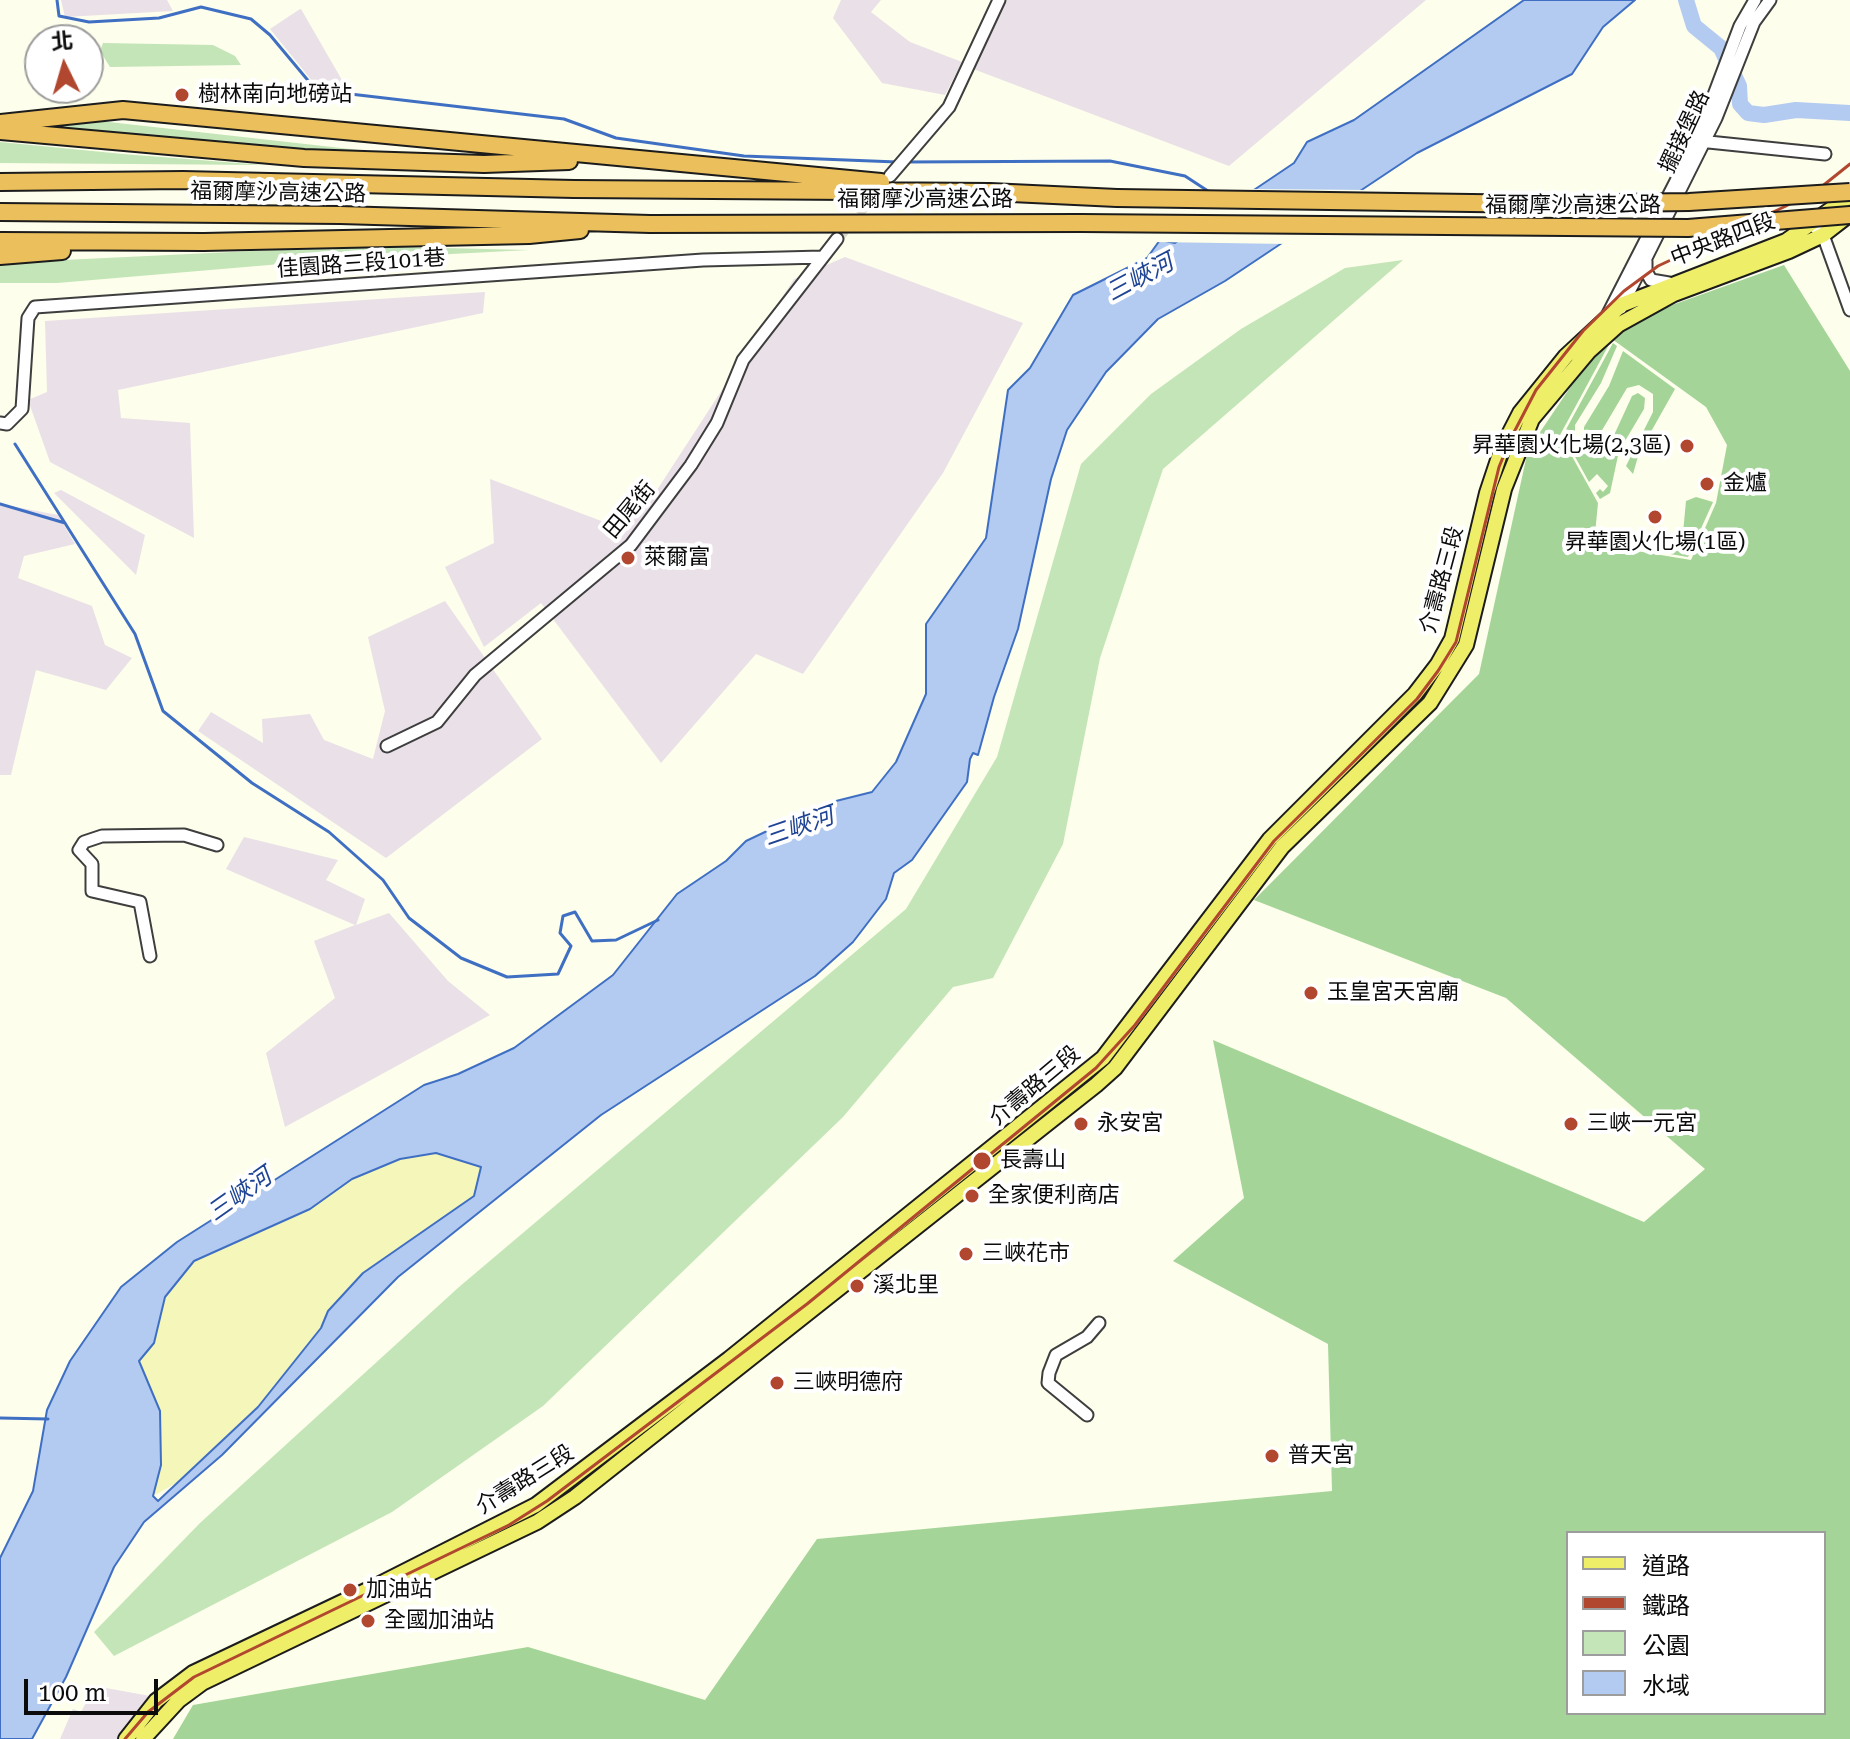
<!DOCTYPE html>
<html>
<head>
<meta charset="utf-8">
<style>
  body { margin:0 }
  #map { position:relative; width:1850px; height:1739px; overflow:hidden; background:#fdfeeb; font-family:"Roboto Serif","Noto Sans TC",serif }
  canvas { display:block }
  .legend { position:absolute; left:1566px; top:1531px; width:260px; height:184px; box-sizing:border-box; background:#fff; border:2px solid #9d9d9d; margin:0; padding:10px 14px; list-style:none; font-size:24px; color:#0b0b0b }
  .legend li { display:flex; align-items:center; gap:16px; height:40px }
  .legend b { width:40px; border:2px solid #9d9d9d }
  .north { position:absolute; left:24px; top:24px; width:80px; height:80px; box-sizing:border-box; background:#fff; border:2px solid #9d9d9d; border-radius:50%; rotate:355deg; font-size:22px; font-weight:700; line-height:32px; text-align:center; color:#0b0b0b }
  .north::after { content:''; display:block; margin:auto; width:28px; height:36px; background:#b0472e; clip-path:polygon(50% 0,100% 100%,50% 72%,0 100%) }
  .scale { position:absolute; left:24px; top:1679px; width:134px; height:36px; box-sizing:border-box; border:4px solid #0b0b0b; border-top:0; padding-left:10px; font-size:24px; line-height:28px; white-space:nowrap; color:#0b0b0b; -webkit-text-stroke:6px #fff; paint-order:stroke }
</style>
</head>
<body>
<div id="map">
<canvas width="1850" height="1739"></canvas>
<ul class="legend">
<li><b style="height:10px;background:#efee69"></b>道路</li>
<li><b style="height:10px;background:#b0472e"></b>鐵路</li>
<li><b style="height:22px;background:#c4e5b7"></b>公園</li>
<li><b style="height:22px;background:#b3cbf1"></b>水域</li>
</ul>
<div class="north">北</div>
<div class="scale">100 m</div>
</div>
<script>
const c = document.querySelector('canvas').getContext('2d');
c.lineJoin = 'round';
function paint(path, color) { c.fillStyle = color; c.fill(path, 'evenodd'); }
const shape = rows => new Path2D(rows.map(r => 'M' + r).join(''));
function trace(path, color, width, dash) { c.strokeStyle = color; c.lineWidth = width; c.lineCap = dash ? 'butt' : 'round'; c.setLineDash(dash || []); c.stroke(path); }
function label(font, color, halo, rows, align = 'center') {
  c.font = font + ' "Roboto Serif","Noto Sans TC",serif'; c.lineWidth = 8; c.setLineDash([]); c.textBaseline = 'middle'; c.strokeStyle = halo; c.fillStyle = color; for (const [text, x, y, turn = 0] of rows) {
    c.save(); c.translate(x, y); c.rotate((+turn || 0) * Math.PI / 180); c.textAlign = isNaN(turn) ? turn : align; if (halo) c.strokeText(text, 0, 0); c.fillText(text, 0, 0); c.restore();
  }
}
paint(shape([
  [61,0,167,0,173,11,65,17],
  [841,0,881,0,871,12,910,42,962,62,945,95,882,83,833,18],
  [1007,0,1426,0,1229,166,968,67],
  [300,9,301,9,346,87,317,87,270,29],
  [845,257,1023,323,943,473,803,674,756,654,661,763,541,603,484,647,445,567,494,543,490,479,612,525,657,490,794,279],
  [485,292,483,313,118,390,121,418,190,423,194,538,50,462,28,400,47,392,45,321],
  [61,490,145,535,136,575,54,493],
  [0,504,58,515,75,544,24,556,18,578,92,606,105,645,132,658,106,690,36,670,11,775,0,775],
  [445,601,542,739,386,858,198,731,211,712,263,743,262,719,310,714,324,740,373,759,385,711,368,637],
  [244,837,338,860,326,880,365,899,356,925,389,913,448,981,490,1015,285,1127,266,1053,335,998,314,941,355,925,226,869],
  [95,1686,150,1696,119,1739,60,1739,73,1709,81,1712]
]), '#eae0e8');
paint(shape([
  [103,43,213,45,235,56,241,65,110,67,100,51],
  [81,119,109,122,359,150,290,151,20,127],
  [0,142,123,154,263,165,0,163],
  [358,246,529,250,316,261,57,283,0,283,0,263],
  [1403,260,1163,469,1100,658,1063,844,993,978,953,987,843,1117,543,1406,392,1512,114,1656,94,1632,200,1523,459,1287,906,909,997,757,1081,464,1151,394,1241,329,1345,268]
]), '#c4e5b7');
paint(shape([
  [1784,265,1850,371,1850,1739,173,1739,193,1705,528,1647,705,1700,817,1539,1332,1491,1328,1344,1173,1261,1244,1198,1213,1040,1644,1222,1705,1169,1506,998,1254,900,1479,674,1528,450,1592,355,1618,329,1675,304],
  [1612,339,1706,407,1727,445,1716,503,1691,560,1594,544,1598,503,1560,435],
  [1568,1533,1824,1533,1824,1713,1568,1713],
  [1613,343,1617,346,1601,383,1575,425,1575,439,1589,449,1601,449,1615,433,1632,396,1638,393,1645,398,1644,409,1619,451,1610,493,1600,499,1596,493,1600,489,1603,492,1608,486,1597,474,1589,482,1563,435],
  [1623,351,1675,389,1639,453,1633,474,1626,466,1653,412,1653,394,1639,385,1627,388,1598,437,1592,439,1584,434,1584,427,1609,386],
  [1696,497,1713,502,1688,557,1658,552,1659,546,1675,548,1676,533,1683,533,1686,501]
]), '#a4d498');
paint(shape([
  [436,1153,481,1167,474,1196,363,1273,328,1311,321,1328,258,1407,185,1478,153,1496,161,1465,139,1361,154,1343,165,1297,194,1261,310,1209,352,1179,400,1159]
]), '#f5f6ba');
const water = shape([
  [1524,0,1635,0,1603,27,1572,74,1417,153,1225,281,1158,319,1106,372,1067,430,1051,479,1018,629,994,697,978,755,973,753,970,759,967,782,912,860,894,873,886,899,853,942,815,976,601,1115,398,1277,222,1455,144,1522,114,1567,66,1677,32,1739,0,1739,0,1558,33,1491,47,1410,70,1361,121,1287,177,1242,424,1085,458,1074,514,1048,613,975,677,894,726,861,746,841,824,804,872,792,896,762,926,694,926,624,986,538,1008,390,1030,368,1073,295,1147,258,1160,240,1175,243,1294,163,1307,142,1354,120,1524,0],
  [436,1153,481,1167,474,1196,363,1273,328,1311,321,1328,258,1407,158,1501,153,1496,161,1465,160,1411,139,1361,154,1343,165,1297,194,1261,310,1209,352,1179,400,1159,436,1153]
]);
paint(water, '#b3cbf1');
trace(water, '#3f6fc3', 2);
paint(shape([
  [1245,189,1370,190,1288,244,1154,242,1160,236,1174,239]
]), '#fdfeeb');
trace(shape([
  [57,0,59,16,89,22,159,18,201,7,251,19,270,35,316,90,564,119,616,138,744,156,897,162],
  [905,162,1110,161,1185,176,1211,193],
  [15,444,135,634,163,711,252,783,329,832,383,880,409,918,461,958,507,977,558,974,571,946,560,933,563,916,575,912,592,941,616,940,658,920],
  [0,504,65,523],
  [0,1418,48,1419]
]), '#3f6fc3', 3);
trace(shape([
  [1686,0,1694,26,1721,48,1739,86,1740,104,1748,113,1764,115,1796,110,1850,113]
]), '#b3cbf1', 16);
trace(shape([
  [837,239,878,190]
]), '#d9dac9', 11, [11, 5.5]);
const minor = shape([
  [1699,141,1825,154],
  [890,176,949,107,999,0],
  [1813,225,1823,235,1850,310],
  [1646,261,1646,271,1651,280,1669,283],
  [1621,308,1716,118,1754,22,1770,0],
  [1608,314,1697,140,1740,26,1755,0],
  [0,423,7,424,22,409,28,318,35,307,703,260,822,257],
  [387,746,437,722,475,675,631,545,691,465,717,423,743,360,837,239],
  [150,956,140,902,92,891,92,864,79,850,84,842,102,836,184,835,217,845],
  [1087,1415,1048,1383,1049,1373,1056,1355,1087,1337,1099,1323]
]);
const major = shape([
  [126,1739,156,1701,193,1673,374,1587,536,1505,729,1359,1103,1058,1270,839,1415,694,1438,664,1452,639,1487,493,1502,448,1520,413,1566,356,1621,305,1786,241,1850,196],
  [143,1739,179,1700,202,1683,537,1522,575,1497,1096,1085,1115,1068,1282,847,1430,703,1466,645,1504,489,1532,419,1589,351,1618,325,1674,294,1789,251,1823,235,1850,214]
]);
const highway = shape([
  [0,123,123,110,881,182],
  [0,131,304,158,484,164,569,161],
  [0,182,183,180,574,189,990,192,1117,198],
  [0,212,340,215,650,224,1081,223],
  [0,241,204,242,529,235,580,230],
  [0,256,62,251]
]);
trace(minor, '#3e3e3e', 15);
trace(major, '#1c1c1c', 18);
trace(highway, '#1c1c1c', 20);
trace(minor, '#fff', 11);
trace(major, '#efee69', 14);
trace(highway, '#eabf5c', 16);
trace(shape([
  [125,1739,148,1712,194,1677,509,1525,547,1501,807,1304,1096,1068,1135,1025,1274,841,1417,699,1438,671,1456,642,1499,467,1511,438,1536,390,1583,331,1624,291,1658,266,1786,206,1820,188,1850,164]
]), '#b0472e', 3);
const highwayBridge = shape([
  [1117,198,1542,204,1689,202,1850,192],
  [1081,223,1688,228,1850,215]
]);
trace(highwayBridge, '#1c1c1c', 20, []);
trace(highwayBridge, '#eabf5c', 16);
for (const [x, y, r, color] of [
  [182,95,8,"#b0472e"],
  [1687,446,8,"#b0472e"],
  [1707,484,8,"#b0472e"],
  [1655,517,8,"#b0472e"],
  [628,558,8,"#b0472e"],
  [1311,993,8,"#b0472e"],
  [1081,1124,8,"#b0472e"],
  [1571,1124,8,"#b0472e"],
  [982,1161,10,"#b0472e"],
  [972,1196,8,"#b0472e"],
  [966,1254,8,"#b0472e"],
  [857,1286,8,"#b0472e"],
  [777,1383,8,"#b0472e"],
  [1272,1456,8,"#b0472e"],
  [350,1590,8,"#b0472e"],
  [368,1621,8,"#b0472e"]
]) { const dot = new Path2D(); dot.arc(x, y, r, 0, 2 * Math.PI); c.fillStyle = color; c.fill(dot); trace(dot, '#fff', 3); }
label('22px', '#0b0b0b', '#fff', [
  ["樹林南向地磅站",198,95],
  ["昇華園火化場(2,3區)",1671,446,"right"],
  ["金爐",1723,484],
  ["昇華園火化場(1區)",1655,543,"center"],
  ["萊爾富",644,558],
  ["玉皇宮天宮廟",1327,993],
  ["永安宮",1097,1124],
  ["三峽一元宮",1587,1124],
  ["長壽山",1000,1161],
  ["全家便利商店",988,1196],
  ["三峽花市",982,1254],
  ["溪北里",873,1286],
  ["三峽明德府",793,1383],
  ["普天宮",1288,1456],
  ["加油站",366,1590],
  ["全國加油站",384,1621]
], 'left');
label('22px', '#0b0b0b', '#fff', [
  ["擺接堡路",1685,132,-65],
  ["福爾摩沙高速公路",278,193,1],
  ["福爾摩沙高速公路",925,200],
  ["福爾摩沙高速公路",1573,206],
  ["中央路四段",1723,240,-21],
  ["佳園路三段101巷",361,264,-4],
  ["田尾街",630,510,-50],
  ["介壽路三段",1442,580,-75],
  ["介壽路三段",1035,1086,-40],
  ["介壽路三段",525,1480,-32]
]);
label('italic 24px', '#1e4493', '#fff', [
  ["三峽河",1140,278,-28],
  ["三峽河",799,827,-19],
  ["三峽河",240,1195,-35]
]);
</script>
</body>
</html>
